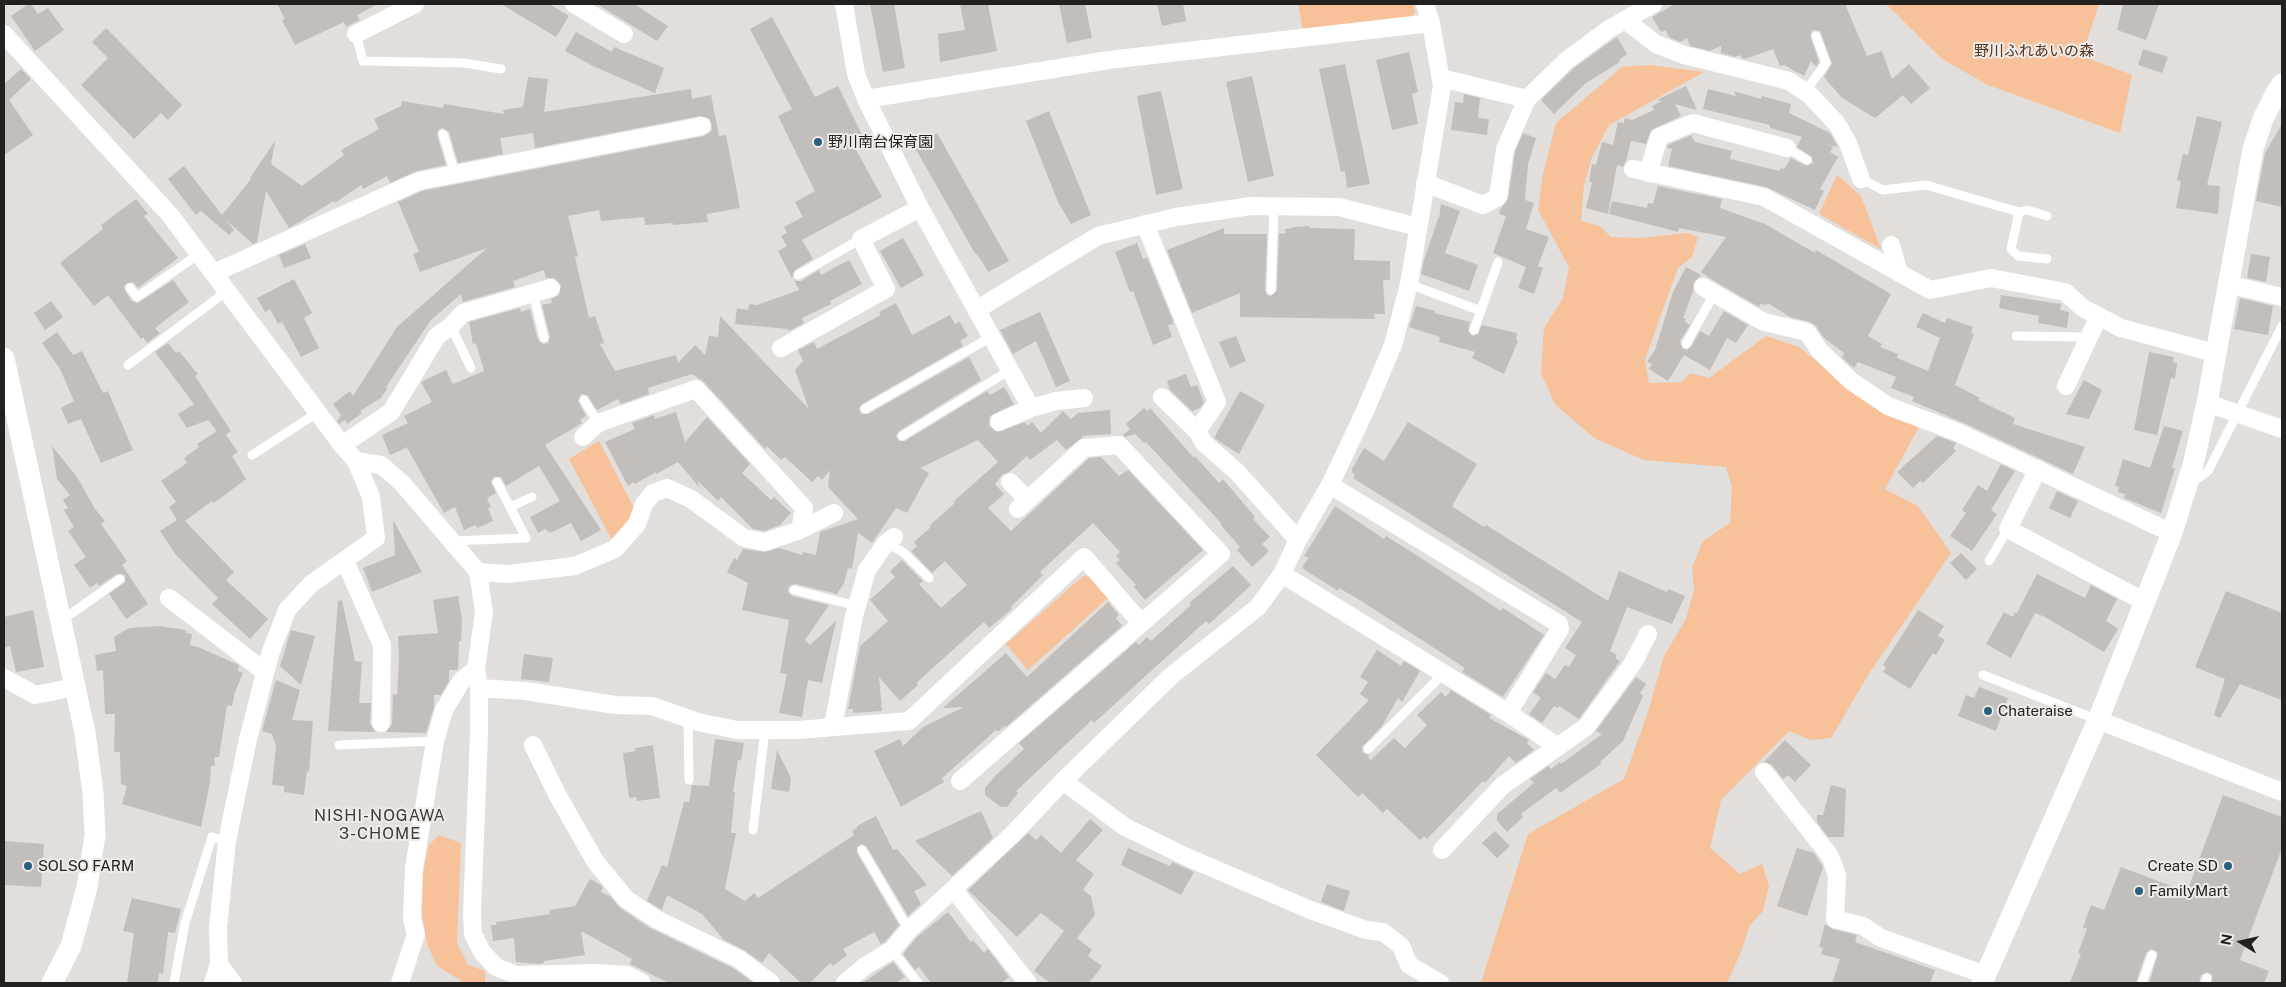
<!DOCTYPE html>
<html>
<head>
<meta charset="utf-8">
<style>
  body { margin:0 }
  #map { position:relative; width:2286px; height:987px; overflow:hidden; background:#e1dedb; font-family:"Public Sans",sans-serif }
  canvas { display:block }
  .frame { position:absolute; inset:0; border:5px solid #222120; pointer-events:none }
  .north { position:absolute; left:2216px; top:917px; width:50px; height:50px; -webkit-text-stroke:4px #eeebe9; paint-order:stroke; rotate:280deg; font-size:14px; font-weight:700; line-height:20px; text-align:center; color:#222120 }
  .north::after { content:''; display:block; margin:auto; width:18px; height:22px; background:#222120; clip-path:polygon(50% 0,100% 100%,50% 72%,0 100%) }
</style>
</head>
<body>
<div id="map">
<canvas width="2286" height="987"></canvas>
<div class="frame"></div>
<div class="north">N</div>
</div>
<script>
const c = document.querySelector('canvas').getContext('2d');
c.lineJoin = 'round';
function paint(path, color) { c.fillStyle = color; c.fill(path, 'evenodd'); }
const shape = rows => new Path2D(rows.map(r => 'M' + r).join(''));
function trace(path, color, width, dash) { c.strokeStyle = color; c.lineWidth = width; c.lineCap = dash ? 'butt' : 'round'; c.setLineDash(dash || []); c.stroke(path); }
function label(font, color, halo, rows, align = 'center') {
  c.font = font + ' "Public Sans","Noto Sans JP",sans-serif'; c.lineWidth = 4; c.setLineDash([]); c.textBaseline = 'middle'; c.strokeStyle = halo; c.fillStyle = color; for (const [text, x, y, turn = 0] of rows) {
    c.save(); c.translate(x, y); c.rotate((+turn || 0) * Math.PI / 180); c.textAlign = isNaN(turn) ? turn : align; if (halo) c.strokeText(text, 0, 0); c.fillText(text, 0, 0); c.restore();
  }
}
paint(shape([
  [1298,4,1413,4,1415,11,1411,18,1303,31],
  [1886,4,2099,4,2082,56,2132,75,2120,133,1988,85,1942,59],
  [1650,65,1704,72,1609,125,1592,157,1584,185,1581,221,1600,226,1611,237,1641,238,1687,233,1698,237,1692,257,1678,268,1645,359,1649,383,1682,382,1690,373,1709,378,1766,336,1799,347,1864,401,1919,427,1885,489,1918,506,1951,553,1870,672,1831,738,1810,740,1789,731,1721,800,1710,848,1740,874,1762,864,1769,886,1763,911,1750,925,1740,954,1727,983,1481,983,1528,834,1624,779,1647,715,1664,656,1686,619,1694,590,1692,567,1703,541,1730,523,1732,487,1726,467,1644,460,1594,438,1555,404,1541,373,1544,328,1563,298,1569,267,1538,210,1543,174,1556,123,1622,67],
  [1837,175,1861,196,1881,249,1819,214],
  [599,441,634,508,625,526,613,542,569,459],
  [1083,576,1093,577,1109,597,1028,670,1006,644],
  [439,835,461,843,457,943,468,965,485,971,485,983,461,983,460,980,437,966,427,944,422,914,423,873,429,845]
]), '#f7c19a');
paint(shape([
  [28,4,31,4,38,14,48,8,64,30,35,51,11,16],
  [277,4,378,4,357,15,360,20,346,27,344,22,295,45,282,20,285,19],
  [501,4,549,4,569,16,556,37],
  [597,4,634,4,668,26,657,41],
  [870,4,894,4,905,68,883,72],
  [960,4,988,4,997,51,940,62,938,34,965,30],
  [1059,4,1085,4,1092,38,1067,43],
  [1157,4,1183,4,1186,21,1162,26],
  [1675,4,1845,4,1867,56,1882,51,1892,79,1909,64,1930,88,1911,104,1903,95,1875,118,1842,98,1824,77,1832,63,1820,31,1813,30,1810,35,1819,62,1816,67,1811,61,1804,76,1784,65,1780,66,1773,49,1745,59,1742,58,1740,55,1735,57,1721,53,1721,46,1710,51,1690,46,1687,38,1680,42,1670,38,1665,30,1661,32,1652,17],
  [2123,4,2159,4,2146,40,2117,30],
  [772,17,815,97,838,86,865,141,854,146,882,197,802,240,813,259,795,270,792,278,778,251,787,246,781,236,787,233,784,227,803,217,795,202,815,191,778,116,792,109,750,29],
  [106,28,182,105,168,120,161,113,134,139,81,85,108,58,92,42],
  [576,32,612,52,614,47,664,68,655,93,593,66,565,51],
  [1617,37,1627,54,1619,60,1620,62,1586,83,1554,114,1541,100,1574,68],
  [2143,49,2168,57,2162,73,2138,65],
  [1409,52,1418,92,1412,94,1418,124,1392,130,1376,60],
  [1345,64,1370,184,1347,188,1345,171,1341,172,1319,69],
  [21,69,31,79,9,100,33,135,4,155,4,84],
  [1252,76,1274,176,1248,182,1226,82],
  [528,77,548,79,544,112,691,89,692,99,711,95,719,136,726,135,740,208,707,214,708,222,673,225,673,223,645,225,644,217,601,221,599,210,568,216,578,256,575,257,589,318,595,316,604,343,600,344,615,371,676,355,678,363,695,345,705,355,709,336,718,337,720,316,809,409,795,370,803,361,798,350,814,342,817,349,881,315,879,312,896,303,912,335,950,315,955,324,959,321,968,336,960,341,963,346,862,404,859,408,861,414,868,414,969,357,981,380,899,431,896,436,899,441,905,441,987,391,990,395,1004,387,1014,404,990,416,989,426,997,432,1025,422,1027,426,1032,422,1041,433,1063,411,1071,419,1078,413,1110,410,1111,434,1081,436,1083,437,1066,450,1057,440,1030,460,1027,456,1009,472,1002,475,995,484,1004,494,988,508,1011,531,1089,458,1101,457,1119,476,1128,470,1203,550,1145,600,1134,587,1136,585,1116,563,1120,560,1116,556,1120,552,1093,523,1040,572,1043,575,1011,607,1012,609,989,628,984,622,916,683,918,685,900,701,879,677,882,711,853,713,853,709,848,709,860,646,888,621,870,600,895,577,890,571,902,560,923,581,919,584,941,608,967,585,945,561,932,573,911,551,917,546,914,542,931,527,929,526,955,503,953,502,998,462,978,440,920,468,929,473,907,513,896,508,872,543,858,533,852,569,848,568,844,583,837,594,796,584,789,586,788,592,792,596,829,605,805,640,810,645,836,621,822,683,808,680,802,717,779,713,787,674,780,673,789,620,742,610,748,583,727,572,734,558,737,560,743,549,764,552,779,548,802,555,803,552,816,555,820,532,858,519,828,487,830,470,822,480,818,476,812,482,785,457,781,460,767,446,765,449,704,382,692,374,648,388,649,394,621,404,618,399,597,410,587,395,581,394,578,401,586,416,580,420,582,423,545,445,601,530,581,541,571,523,550,533,545,529,538,533,530,517,560,501,539,466,506,486,501,477,494,477,491,482,496,493,487,498,491,507,488,508,493,521,477,528,476,525,464,530,455,507,444,513,406,446,406,448,390,455,382,435,408,423,404,416,432,402,421,382,446,370,453,384,484,371,476,343,473,344,469,322,520,308,521,312,530,309,538,340,543,344,548,343,550,337,542,305,552,303,551,299,559,295,561,286,554,278,546,278,544,270,513,281,515,287,463,302,461,294,431,320,386,387,387,389,381,398,360,411,362,413,347,424,345,420,339,424,337,421,341,415,333,404,350,391,353,396,397,327,487,248,420,272,413,254,419,252,398,202,422,191,704,136,712,130,710,119,700,116,535,148,533,133,500,138,503,154,458,163,449,132,442,128,438,130,437,135,446,165,417,171,390,183,387,176,363,189,361,185,335,203,334,201,289,228,266,191,257,242,253,244,226,220,234,230,229,235,201,211,196,215,168,179,184,166,222,215,251,179,250,178,275,141,271,164,302,186,344,155,341,150,379,129,374,119,401,106,402,101,443,108,444,104,504,114,503,110,523,107],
  [1686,86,1697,110,1675,104,1681,116,1651,130,1646,144,1631,141,1626,161,1623,167,1617,165,1608,214,1586,208,1592,182,1589,182,1592,164,1596,165,1602,142,1613,145,1618,122,1624,123,1625,118,1632,120,1654,110,1652,106,1662,101,1657,100],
  [1708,89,1736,96,1734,91,1761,99,1762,96,1791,104,1789,113,1830,133,1838,147,1826,144,1833,147,1830,152,1838,157,1820,189,1824,191,1815,210,1766,187,1668,166,1672,149,1667,148,1668,145,1691,135,1695,142,1732,151,1730,159,1779,171,1781,168,1784,169,1791,158,1806,166,1813,163,1812,157,1797,147,1802,137,1770,128,1770,125,1703,109],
  [1161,91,1183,189,1156,195,1137,96],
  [1464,94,1480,98,1478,118,1489,119,1487,135,1451,130,1455,102,1463,103],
  [1049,111,1091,215,1071,224,1058,202,1026,121],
  [2197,116,2222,122,2207,185,2220,186,2218,214,2176,208,2181,181,2177,180,2183,154,2188,155],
  [2282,124,2282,207,2256,201,2265,153],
  [937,133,1009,261,988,272,981,260,973,250,914,146],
  [1523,133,1536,138,1528,164,1525,200,1534,203,1526,229,1549,237,1538,266,1543,268,1534,294,1518,288,1526,267,1493,253,1506,216,1499,214,1501,208,1508,199,1515,152],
  [1658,186,1722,199,1720,208,1765,224,1815,253,1816,250,1891,294,1868,336,1882,344,1880,347,1898,354,1897,358,1928,371,1940,338,1916,327,1923,313,1945,323,1947,318,1973,327,1971,333,1974,334,1955,385,1980,398,1978,400,2015,418,2013,424,2085,447,2073,474,1966,424,1912,401,1914,397,1891,388,1896,377,1858,362,1854,368,1850,365,1842,357,1844,353,1824,338,1816,326,1810,322,1790,317,1768,303,1766,305,1760,304,1759,307,1711,279,1701,272,1726,237,1679,228,1678,232,1609,214,1612,201,1647,208,1648,203,1653,204],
  [136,199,148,214,144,216,178,258,138,288,133,282,127,283,124,286,125,291,132,301,138,303,173,280,189,302,155,328,160,333,147,343,143,337,141,339,108,295,94,306,60,263,103,229,101,225],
  [1441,204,1460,211,1445,253,1478,265,1469,291,1421,274,1424,260,1439,216,1439,220],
  [1309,226,1309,228,1355,229,1354,260,1390,261,1390,280,1383,280,1385,314,1374,314,1375,319,1240,317,1240,293,1192,313,1167,250,1224,228,1224,234,1267,234,1265,290,1267,295,1271,296,1277,290,1279,234,1286,233,1285,229,1293,228,1293,227],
  [903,238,924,275,901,288,880,251],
  [1137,243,1143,259,1147,257,1173,321,1173,324,1168,325,1172,337,1153,345,1133,291,1130,292,1115,252],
  [305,244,311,258,284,268,279,255],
  [2251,254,2270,257,2266,282,2247,278],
  [849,260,862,284,830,301,831,304,802,318,804,323,789,331,788,329,735,324,737,308,748,310,749,304,757,305,799,290,793,278,795,281,801,281,819,270,821,275],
  [1686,267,1701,275,1694,282,1693,291,1683,318,1686,319,1685,322,1690,325,1680,341,1683,349,1687,350,1691,347,1700,331,1709,336,1724,311,1748,325,1736,343,1727,338,1710,370,1684,355,1668,381,1649,369,1652,364,1647,362,1655,350,1673,292],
  [294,279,312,313,304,318,319,348,301,357,282,322,278,324,270,309,265,312,257,298],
  [2001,295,2061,304,2060,310,2069,312,2067,328,2038,323,2039,316,1999,308],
  [2240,298,2273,306,2268,335,2234,329],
  [51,301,63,317,45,330,34,313],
  [1416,306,1435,311,1434,313,1470,322,1468,331,1472,336,1478,334,1482,325,1517,333,1516,339,1518,341,1504,374,1472,358,1475,352,1439,342,1440,337,1409,327],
  [1040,312,1070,381,1056,387,1036,341,1013,354,1000,330],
  [57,332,73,355,82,351,103,393,108,391,133,450,101,463,81,419,68,424,61,408,74,401,60,369,42,343],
  [1236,336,1246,361,1230,368,1219,342],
  [168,343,176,353,179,351,198,374,195,376,231,431,226,435,238,452,232,456,246,479,214,503,212,501,185,521,234,572,226,580,268,619,250,639,212,604,218,598,176,555,160,531,177,520,169,507,176,502,161,481,187,463,184,458,199,447,197,444,217,431,208,420,187,428,178,414,194,404,155,352],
  [2149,352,2174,357,2173,362,2177,363,2175,379,2171,378,2157,435,2134,430],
  [1186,374,1191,387,1197,385,1204,402,1200,408,1192,411,1170,390,1167,381],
  [2084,380,2102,390,2089,419,2066,414],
  [1240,391,1265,405,1239,454,1214,438],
  [1144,408,1148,411,1150,408,1194,458,1195,456,1219,483,1223,479,1255,517,1253,519,1270,537,1262,544,1269,551,1252,567,1237,550,1240,547,1220,524,1221,523,1146,442,1144,443,1135,434,1126,437,1123,435,1130,429,1126,424],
  [676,412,685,442,707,417,750,464,742,473,771,500,774,497,791,513,780,525,764,531,753,529,721,497,718,501,697,480,700,488,678,462,656,474,656,472,635,484,633,482,628,486,605,442,635,429,632,423,654,415,655,419],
  [1408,422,1477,464,1453,504,1453,507,1484,527,1486,525,1510,540,1608,601,1619,571,1667,592,1668,589,1685,596,1672,624,1627,607,1610,651,1617,655,1615,658,1620,661,1579,719,1559,706,1557,708,1554,706,1542,723,1529,714,1541,698,1533,692,1546,673,1555,679,1565,665,1569,667,1576,655,1565,648,1582,622,1353,478,1355,475,1352,472,1352,469,1364,448,1384,461],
  [2164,426,2183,431,2172,468,2175,468,2161,513,2124,498,2125,494,2118,492,2119,487,2115,486,2123,459,2150,468],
  [1937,436,1956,443,1953,448,1956,451,1923,483,1920,481,1913,488,1897,472],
  [52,446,77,477,95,509,105,521,101,524,127,561,122,565,148,604,126,619,109,594,125,582,125,575,117,574,99,586,97,583,90,588,74,565,86,557,68,531,74,527,64,510,68,508,63,500,70,495,57,479],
  [2001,464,2015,471,1991,510,1997,514,1972,551,1950,536,1966,513,1962,510,1978,485,1987,491],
  [2057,491,2078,501,2070,518,2049,508],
  [1335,506,1384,539,1386,536,1421,558,1501,611,1503,608,1544,635,1503,697,1462,672,1465,668,1363,602,1339,588,1338,591,1302,568,1308,558,1304,556],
  [393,520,422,572,372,592,363,568,395,555],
  [1961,553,1977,569,1966,580,1950,563],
  [1233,566,1251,585,1234,601,1209,624,1206,621,1094,723,1092,720,1016,791,1018,793,1007,807,1001,807,985,795,985,788,996,775,1024,749,1019,743,1136,642,1139,645,1147,637,1151,641,1191,605,1189,603],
  [2037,574,2085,598,2091,585,2117,599,2106,621,2118,629,2104,652,2045,617,2035,613,2011,658,1986,644,2004,612,2013,617,2015,612,2017,613],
  [2226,591,2282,613,2282,700,2240,684,2220,718,2214,715,2225,679,2195,667],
  [458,596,462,619,461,641,459,641,458,670,449,670,449,681,441,695,434,695,434,707,426,733,386,732,392,724,393,694,397,695,399,658,398,636,438,633,433,600],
  [342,600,355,661,362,662,359,703,371,703,370,723,375,732,328,731,338,601],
  [1108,602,1119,615,1116,618,1122,626,1006,727,1004,726,998,732,996,730,942,778,944,782,901,807,874,751,900,739,903,746,923,727,964,707,943,708,1006,653,1027,677],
  [33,610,44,667,16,672,10,646,4,648,4,617],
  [1918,610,1944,626,1938,636,1945,640,1936,655,1933,653,1910,689,1883,672,1886,667,1883,665],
  [159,626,186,630,186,633,192,634,190,645,198,647,239,665,238,671,243,673,235,692,232,706,227,705,219,757,214,757,215,766,211,766,210,782,201,827,122,804,127,786,121,784,120,752,114,752,115,714,105,714,103,670,97,671,95,655,116,651,114,637,129,628],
  [291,630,315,636,301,685,280,666],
  [1377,650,1401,666,1404,661,1420,671,1402,702,1398,698,1382,726,1362,747,1363,753,1369,755,1368,758,1371,760,1394,738,1405,748,1427,725,1417,715,1441,692,1446,697,1451,690,1491,715,1489,718,1529,740,1527,743,1534,750,1516,763,1509,756,1485,783,1483,781,1427,839,1424,836,1420,840,1387,809,1383,813,1362,793,1358,797,1316,755,1369,700,1360,694,1368,682,1360,677],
  [524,654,553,658,549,682,521,679],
  [1636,677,1646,684,1640,693,1643,696,1623,741,1600,762,1601,764,1560,793,1556,788,1521,814,1523,817,1507,832,1497,821,1497,814,1534,783,1530,779,1548,766,1551,769,1560,762,1561,764,1602,734,1596,731],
  [276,680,300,690,292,720,313,721,309,772,307,771,304,795,284,792,284,786,272,785,276,746,272,734,262,731],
  [1979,687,2008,698,1996,731,1958,716,1966,695,1974,698],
  [715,739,744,743,741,760,738,760,733,792,735,792,731,833,736,833,725,889,745,901,754,893,758,898,854,835,852,831,857,828,857,826,876,816,893,850,897,849,927,885,914,891,921,904,908,916,867,847,862,844,857,847,857,853,899,925,885,942,881,944,874,932,843,949,847,955,833,966,830,963,810,983,801,983,769,953,762,963,744,950,724,940,702,914,667,895,662,910,647,901,662,865,667,867,684,802,689,802,692,785,709,786],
  [1785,740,1811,765,1795,782,1788,775,1783,779,1772,765,1764,762],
  [653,745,660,798,637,801,636,797,629,798,623,753,635,751,635,748],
  [777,750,791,778,789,792,771,789],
  [1831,785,1846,789,1844,837,1828,837,1817,822,1817,815,1823,815],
  [2223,795,2282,817,2282,848,2240,960,2269,971,2264,983,2212,983,2212,975,2207,972,2201,975,2199,983,2149,983,2158,954,2156,951,2151,949,2146,953,2136,983,2070,983,2081,954,2078,953,2087,929,2083,927,2091,905,2104,910,2121,867,2187,892],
  [981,811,993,838,952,876,915,841],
  [1090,819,1103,830,1076,860,1094,874,1083,890,1091,896,1095,915,1077,938,1092,950,1088,956,1102,966,1089,983,1050,983,1034,971,1064,931,1041,913,1017,937,968,890,1028,833,1036,840,1041,835,1061,853],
  [1495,831,1510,846,1497,858,1482,843],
  [5,841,44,844,41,887,4,885],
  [1128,848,1170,866,1172,862,1194,872,1181,895,1121,865],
  [1797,848,1814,853,1823,867,1807,916,1777,906],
  [590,879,601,885,603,888,601,892,610,896,620,908,650,928,733,968,754,983,669,983,630,964,632,959,581,931,585,955,544,961,544,963,540,964,516,962,514,938,493,941,491,925,496,925,496,922,550,914,550,910,575,906],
  [1327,884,1350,891,1344,911,1321,902],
  [132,898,181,909,175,933,168,932,163,974,159,973,158,983,127,983,134,933,123,931],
  [948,912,971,942,973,940,984,953,988,949,1009,977,1001,983,931,983,919,967,915,970,903,954,917,937],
  [1825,924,1832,929,1857,935,1855,942,1935,970,1930,983,1832,983,1840,959,1821,954,1823,948,1819,947],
  [893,962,905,977,896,983,862,983]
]), '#c2bebc');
trace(shape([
  [356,34,363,61,464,63,501,69],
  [1805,92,1826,63,1816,36],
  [443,134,455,174],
  [1787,148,1807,160],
  [1861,179,1883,190,1926,185,2019,212,2027,210,2047,216],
  [2019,212,2011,249,2018,256,2047,259],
  [798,275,861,239],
  [1409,284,1481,311],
  [130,288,137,297,199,254],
  [1271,290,1274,207],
  [533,293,544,338],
  [451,326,471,368],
  [1474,330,1498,262],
  [2016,336,2089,337],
  [1686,344,1714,294],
  [128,365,227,291],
  [584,400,598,423],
  [865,409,991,337],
  [902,436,1010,370],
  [252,455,317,413],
  [2192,483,2208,471,2282,326],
  [510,507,532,497],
  [452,541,526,538,497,482],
  [886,543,903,552,929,578],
  [1989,561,2008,529],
  [794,590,857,606],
  [61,621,120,579],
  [1983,675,2098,720],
  [688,719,689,780],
  [339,745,435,741],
  [1368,749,1443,674],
  [753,830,765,730],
  [862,850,909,930],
  [892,950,918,983],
  [174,983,185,923,212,837,227,841],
  [2142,983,2152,955],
  [2205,983,2207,978]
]), '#fff', 9);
trace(shape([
  [574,4,624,34],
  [844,4,856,74,866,99,920,208,1031,408],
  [1625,20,1656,44,1684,55,1789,81,1810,95,1837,124,1848,143,1861,179],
  [4,34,170,215,342,445,356,461,371,497,376,538,311,584,287,610,270,654,248,739,227,841,218,927,219,964,213,983],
  [356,34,415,4],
  [1441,78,1527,99],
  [866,99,1109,60,1431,23],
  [1633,169,1764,197,1930,290,1991,278,2065,292,2083,308,2121,328,2215,353],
  [1648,173,1659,137,1693,123,1787,148],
  [1425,183,1483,205,1498,197,1505,149,1527,99,1567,60,1609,29,1653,4],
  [1145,224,1217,402,1197,431],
  [1891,245,1899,273],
  [214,273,419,181,702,126],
  [2227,284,2282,297],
  [1703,287,1764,322,1807,332,1819,350,1851,381,1888,406,1957,432,2172,533],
  [976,310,1098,236,1176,217,1251,206,1339,207,1418,227],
  [781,348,886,289,861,239,920,208],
  [2066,386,2099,316],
  [1162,397,1197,431,1204,443,1237,472,1298,540],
  [2207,403,2282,429],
  [999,422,1031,408,1056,401,1084,398],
  [342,445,391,412,437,336,451,326,463,313,551,288],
  [356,461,381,465,402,483,478,572,484,612,476,669,479,688,479,734,472,913,473,934,482,952,496,967,516,975,596,973,627,975,642,983],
  [2038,469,2008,529,2145,602],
  [1010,482,1028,500],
  [800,530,834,513],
  [345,561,382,645,381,723],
  [478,572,508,574,575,566,615,549,637,524,644,504,653,493,667,488,691,499,744,538,765,542,800,530,804,508,696,389,598,423,583,437],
  [1282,574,1508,713,1560,629,1559,624,1330,485],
  [169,598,265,672],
  [4,678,35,695,75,687],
  [479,688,526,691,615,705,652,706,698,722,737,730,798,730,909,721,1084,557,1141,623],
  [1508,713,1558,747],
  [2098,720,2282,792],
  [833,726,854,616,867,570,886,543,894,537],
  [533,745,558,796,595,861,626,899,656,919,739,959,771,983],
  [1764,772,1830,856,1837,875,1835,919,1863,926,1881,938,1986,975],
  [960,781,1221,554,1119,445,1084,448,1018,509],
  [1063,781,1125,827,1189,858,1308,909,1366,930,1383,932,1401,946,1409,965,1440,983],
  [1442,850,1503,785,1586,727,1633,663,1648,634],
  [954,890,1028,983],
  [219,964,233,983],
  [400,983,416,934,412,919,414,868,435,741,444,710,462,680,476,669],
  [845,983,865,966,892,950,909,930,1013,834,1063,781,1171,676,1258,607,1282,574,1298,540,1330,485,1365,411,1393,345,1409,284,1442,86,1431,23,1425,4]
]), '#fff', 18);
trace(shape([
  [4,358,85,733,93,793,95,835,87,887,71,946,52,983],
  [1982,983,2098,720,2172,533,2193,465,2207,403,2253,149,2263,119,2275,95,2282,84]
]), '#fff', 21);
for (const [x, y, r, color] of [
  [818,142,5,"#2c5f7c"],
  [1988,711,5,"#2c5f7c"],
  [28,866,5,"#2c5f7c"],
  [2228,866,5,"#2c5f7c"],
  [2139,891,5,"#2c5f7c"]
]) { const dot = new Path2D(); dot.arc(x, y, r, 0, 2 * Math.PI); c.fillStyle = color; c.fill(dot); trace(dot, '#eeebe9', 2); }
label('15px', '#57351c', '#eeebe9', [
  ["野川ふれあいの森",2034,51]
]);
label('15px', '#222120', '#eeebe9', [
  ["野川南台保育園",828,142],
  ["Chateraise",1998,711],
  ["SOLSO FARM",38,866],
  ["Create SD",2218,866,"right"],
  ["FamilyMart",2149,891]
], 'left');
c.letterSpacing = '1px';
label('16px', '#3d3b39', '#eeebe9', [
  ["NISHI-NOGAWA",380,816],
  ["3-CHOME",380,834]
]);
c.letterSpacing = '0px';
</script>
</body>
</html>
